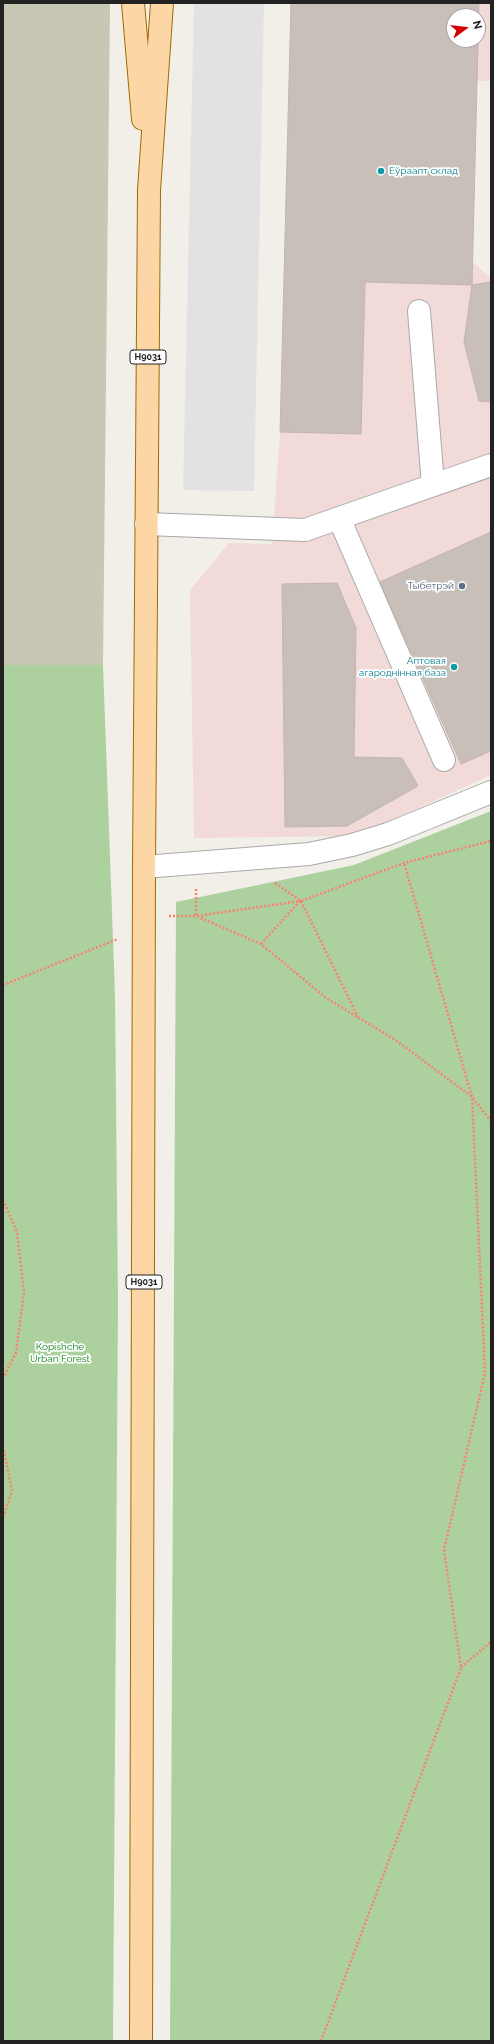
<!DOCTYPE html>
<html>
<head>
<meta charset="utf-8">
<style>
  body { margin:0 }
  #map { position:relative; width:494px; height:2044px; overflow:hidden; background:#f2efe9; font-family:Raleway,sans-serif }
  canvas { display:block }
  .frame { position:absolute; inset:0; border:4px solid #222; pointer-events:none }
  .north { position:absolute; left:446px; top:8px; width:40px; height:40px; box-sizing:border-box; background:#fff; border:1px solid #a7a7a7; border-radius:50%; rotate:75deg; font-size:11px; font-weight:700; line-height:16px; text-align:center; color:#222 }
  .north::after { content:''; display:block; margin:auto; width:14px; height:18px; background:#d40000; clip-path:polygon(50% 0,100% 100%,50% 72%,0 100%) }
</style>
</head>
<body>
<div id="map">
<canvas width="494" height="2044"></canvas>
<div class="frame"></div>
<div class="north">N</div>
</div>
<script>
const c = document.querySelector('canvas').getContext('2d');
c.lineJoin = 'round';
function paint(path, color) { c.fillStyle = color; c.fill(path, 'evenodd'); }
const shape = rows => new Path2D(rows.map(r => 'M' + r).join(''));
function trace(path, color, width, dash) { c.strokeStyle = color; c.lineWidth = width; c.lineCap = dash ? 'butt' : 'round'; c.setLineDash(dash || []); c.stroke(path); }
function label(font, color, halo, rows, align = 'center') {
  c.font = font + ' Raleway,sans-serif'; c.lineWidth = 3.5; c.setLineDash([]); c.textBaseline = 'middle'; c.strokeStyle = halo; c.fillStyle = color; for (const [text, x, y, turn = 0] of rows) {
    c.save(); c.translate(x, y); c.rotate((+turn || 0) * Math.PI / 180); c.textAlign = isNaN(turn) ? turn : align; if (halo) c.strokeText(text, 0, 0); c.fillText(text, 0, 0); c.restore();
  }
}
paint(shape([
  [291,3,491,3,491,81,477,81,472,261,491,279,491,775,357,836,194,838,190,590,229,543,272,544,280,432],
  [454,16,478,16,478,40,454,40]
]), '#f2dad9');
paint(shape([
  [3,3,110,3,103,665,3,665]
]), '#c7c7b4');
paint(shape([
  [3,665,103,665,115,994,118,1303,113,2041,3,2041],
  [491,811,491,2041,170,2041,176,902,354,865]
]), '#add19e');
paint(shape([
  [194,3,264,3,254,491,183,490]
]), '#e2e2e2');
const building = shape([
  [291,3,479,3,472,285,365,282,361,434,280,432,291,3],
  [454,16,478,16,478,40,454,40,454,16],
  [491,282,491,402,479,401,464,342,472,285,491,282],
  [491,532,491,751,461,764,380,582,491,532],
  [337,583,356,628,354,757,402,758,418,786,347,826,285,827,282,584,337,583]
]);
paint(building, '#c7bfb8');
trace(building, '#c4b6ab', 1);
const minor = shape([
  [419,311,433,485],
  [339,518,444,760],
  [146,524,305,530,491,465],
  [144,867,309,854,352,845,388,834,491,792]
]);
const major = shape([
  [133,3,143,119],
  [141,2041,144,867,149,190,162,3]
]);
trace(minor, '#a9a9a9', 24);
trace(major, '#a06b00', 24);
trace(shape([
  [275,883,301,901,404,863,491,841],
  [196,889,196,916,261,944,326,998,394,1039,472,1097,491,1121],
  [301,901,358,1017],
  [169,916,196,916,301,901],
  [261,944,300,901],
  [3,985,118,939],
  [3,1200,17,1232,24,1292,16,1353,3,1378],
  [3,1446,12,1491,3,1518],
  [461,1667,491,1642],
  [321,2041,461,1668,444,1550,485,1373,472,1097,404,863]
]), '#fa8072', 2.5, [2, 2]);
trace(minor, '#fff', 22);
trace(major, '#fcd6a4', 22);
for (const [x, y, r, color] of [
  [381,171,4,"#0f9aa8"],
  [462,586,4,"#5c6f8a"],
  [454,667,4,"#0f9aa8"]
]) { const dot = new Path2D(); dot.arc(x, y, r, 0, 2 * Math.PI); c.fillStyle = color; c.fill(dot); trace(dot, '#fff', 1.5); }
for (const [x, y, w] of [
  [148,357,36],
  [144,1282,36]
]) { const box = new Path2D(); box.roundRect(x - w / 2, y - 7, w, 14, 3); c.fillStyle = '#fff'; c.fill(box); trace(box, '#222', 1); }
label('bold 9px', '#222', null, [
  ["Н9031",148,357],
  ["Н9031",144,1282]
]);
label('10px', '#0d838f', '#fff', [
  ["Еўраапт склад",389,171],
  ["Аптовая",446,661,"right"],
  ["агароднінная база",446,673,"right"]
], 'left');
label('10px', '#4e5e75', '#fff', [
  ["Тыбетрэй",454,586]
], 'right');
label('10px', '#0c8416', '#fff', [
  ["Kopishche",60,1347],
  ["Urban Forest",60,1359]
]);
</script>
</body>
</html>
